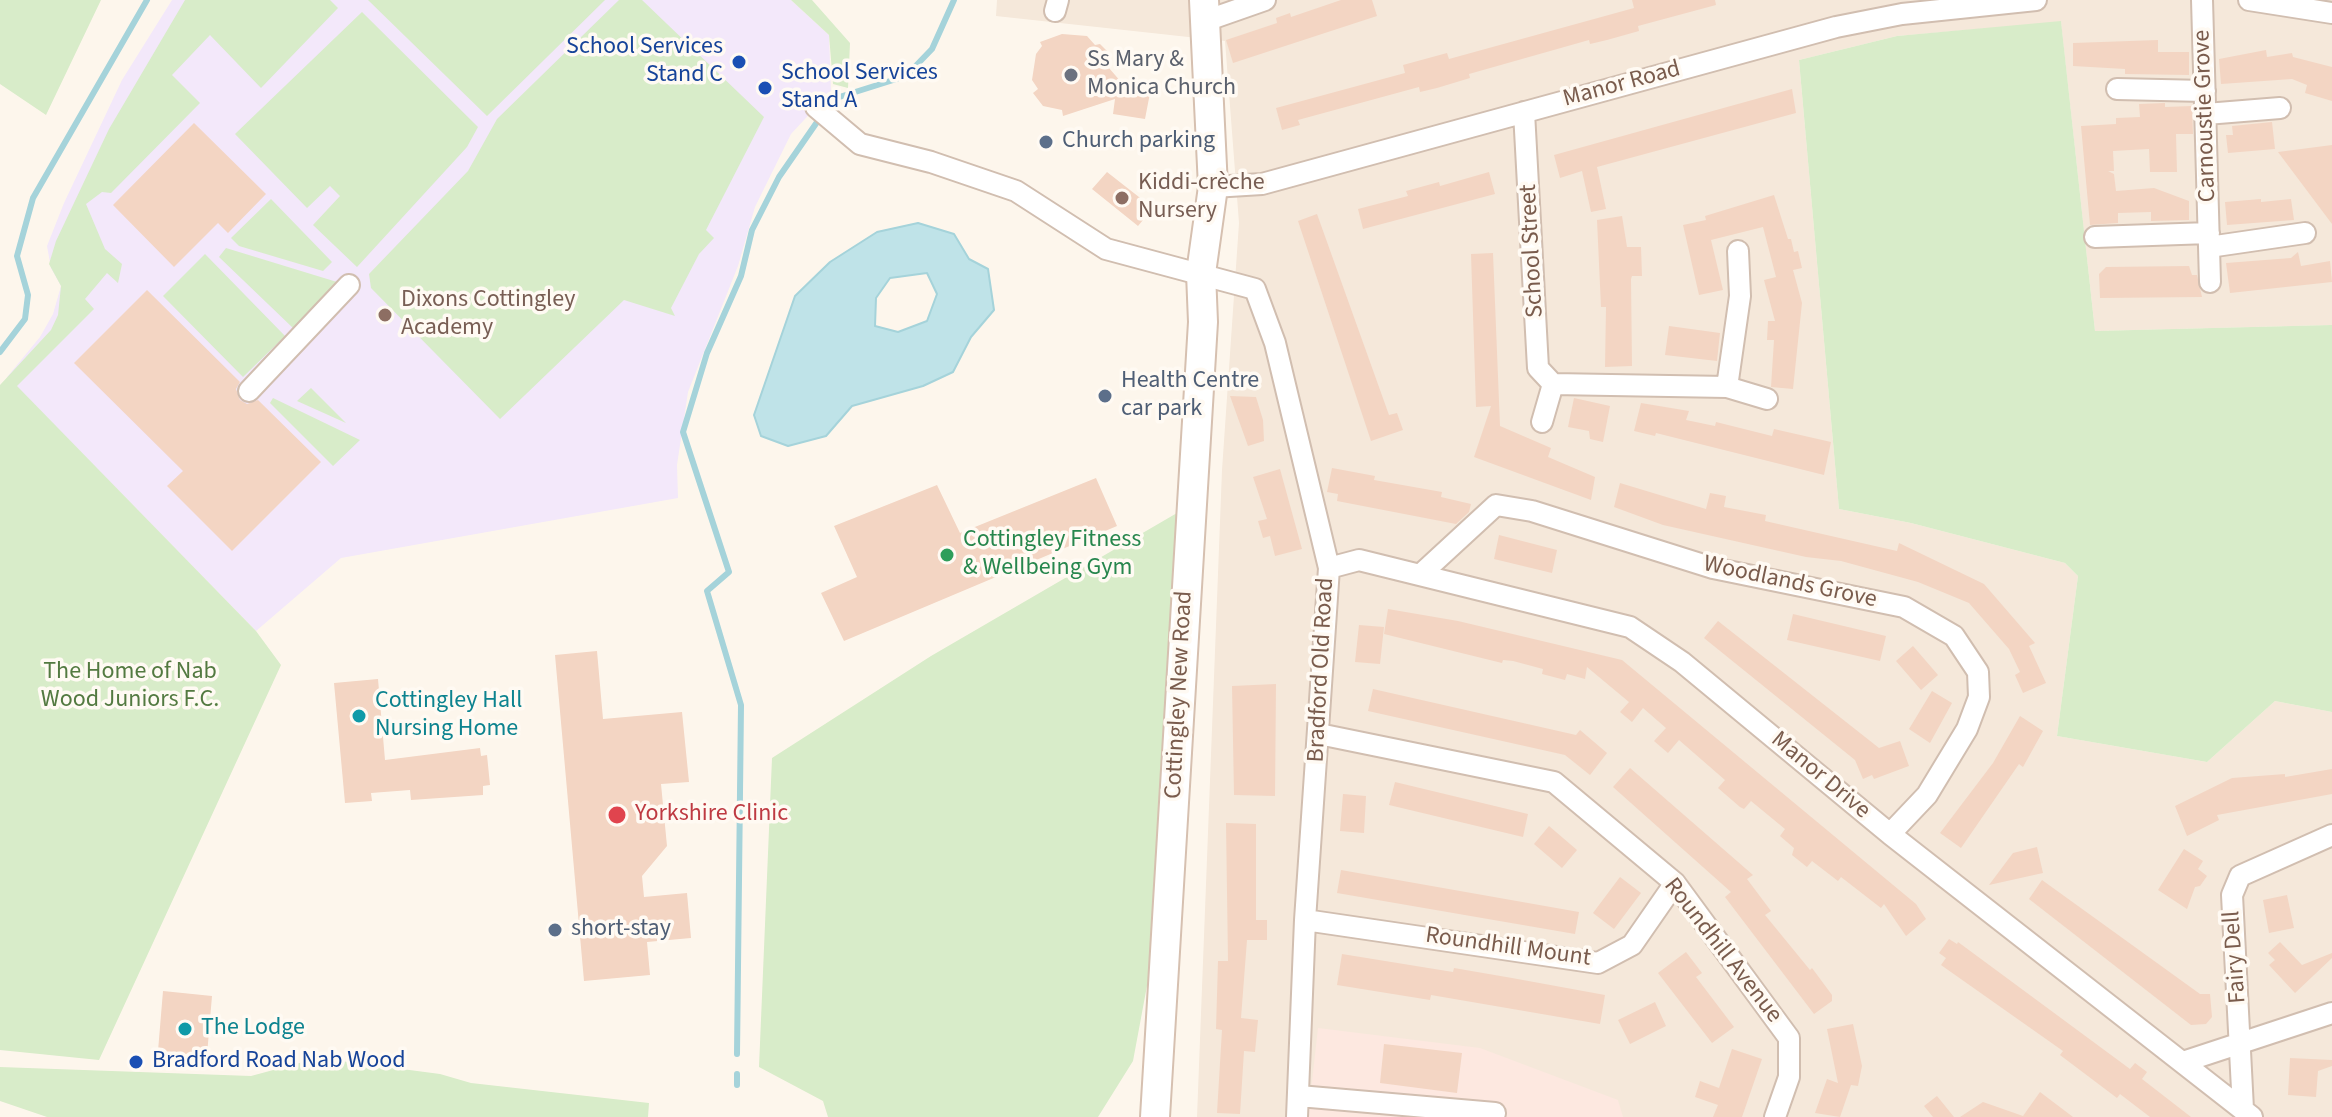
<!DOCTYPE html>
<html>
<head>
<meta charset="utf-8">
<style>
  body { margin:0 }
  canvas { display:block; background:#fdf6ec }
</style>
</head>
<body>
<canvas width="2332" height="1117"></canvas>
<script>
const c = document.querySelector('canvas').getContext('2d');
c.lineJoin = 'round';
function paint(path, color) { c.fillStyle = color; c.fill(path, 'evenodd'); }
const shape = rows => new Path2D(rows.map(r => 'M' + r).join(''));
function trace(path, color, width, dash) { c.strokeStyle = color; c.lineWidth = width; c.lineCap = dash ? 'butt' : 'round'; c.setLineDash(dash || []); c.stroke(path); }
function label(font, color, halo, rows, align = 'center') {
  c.font = font + ' "Source Sans 3",sans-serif'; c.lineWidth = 7; c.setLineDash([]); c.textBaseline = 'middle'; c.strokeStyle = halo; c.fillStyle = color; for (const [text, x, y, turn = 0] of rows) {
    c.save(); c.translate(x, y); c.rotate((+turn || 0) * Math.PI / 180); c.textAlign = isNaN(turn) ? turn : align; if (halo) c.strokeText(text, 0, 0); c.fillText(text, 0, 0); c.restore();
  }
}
paint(shape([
  [997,0,2332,0,2332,325,2095,331,2061,22,1897,36,1799,60,1839,509,1911,523,2065,563,2078,576,2057,736,2207,762,2275,701,2332,712,2332,1117,1197,1117,1222,470,1239,223,1225,41,996,16]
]), '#f5e8da');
paint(shape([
  [1318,1028,1480,1048,1618,1100,1623,1117,1308,1117]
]), '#fde8e0');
paint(shape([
  [172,0,791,0,829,35,831,91,791,134,755,207,738,266,688,392,677,465,678,498,341,558,256,631,7,377,40,337,53,314,61,286,51,268,47,246,64,203,122,80]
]), '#f3e8fa');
paint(shape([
  [0,0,101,0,46,115,0,84],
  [185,0,330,0,338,8,261,88,210,35,172,75,200,103,111,193,102,192,86,204,105,249,122,264,118,283,107,273,85,299,94,309,17,386,256,631,281,665,99,1060,0,1050,0,385,51,330,58,315,61,286,49,264,56,241,109,129],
  [368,0,605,0,487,116],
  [619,0,642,0,764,117,706,230,714,238,699,254,671,308,675,316,624,300,500,419,371,288,369,274,468,171,497,119],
  [791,0,812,0,850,43,848,88,833,84,829,35],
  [362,12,478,127,467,147,357,267,313,225,340,196,330,186,307,208,235,134],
  [2061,21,2095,331,2332,325,2332,712,2275,701,2207,762,2057,736,2078,576,2065,563,1911,523,1839,509,1799,60,1897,36],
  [271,199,332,262,323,271,239,246,231,238],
  [226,248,337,282,293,328,219,257],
  [205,254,285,336,243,377,163,296],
  [311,388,346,423,297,401],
  [273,398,360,440,333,466,270,403],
  [1177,513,1149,975,1133,1061,1098,1117,828,1117,823,1101,759,1067,772,758,931,656],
  [318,1058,440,1074,471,1083,649,1103,648,1117,47,1117,0,1101,0,1067,251,1076]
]), '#d8ecc9');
const water = shape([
  [918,223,954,234,969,259,988,269,994,310,971,337,953,372,923,386,852,406,826,436,788,446,761,436,754,415,795,296,830,262,877,232,918,223],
  [927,273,937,294,927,321,898,332,875,326,876,298,890,278,927,273]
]);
paint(water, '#bfe3e8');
trace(water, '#a5d3da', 2);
trace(shape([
  [0,352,25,319,28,295,17,256,33,198,147,0],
  [737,1054,741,705,707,591,729,572,683,432,707,353,741,276,752,230,779,177,833,99,906,76,932,49,954,0],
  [737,1074,737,1085]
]), '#a5d3da', 6);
paint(shape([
  [1341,0,1372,0,1377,16,1233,63,1226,40,1277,23,1276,18,1290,13,1291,17],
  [1632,0,1715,0,1716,5,1638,26,1639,31,1607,40,1590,44,1589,40,1469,74,1470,78,1437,88,1420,92,1419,87,1298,120,1300,125,1282,130,1276,108,1405,73,1403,65,1447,53,1449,59,1634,8],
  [1062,34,1087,36,1095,45,1100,44,1108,52,1109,68,1128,90,1150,93,1145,119,1113,114,1115,99,1063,116,1062,110,1043,106,1033,93,1038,89,1032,80,1036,54,1042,46,1040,42],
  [2158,40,2158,52,2189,52,2189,75,2125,74,2125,69,2073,66,2073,43],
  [2266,50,2267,57,2292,53,2293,57,2332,67,2332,101,2305,93,2307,85,2292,79,2221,84,2219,59],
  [1792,89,1796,113,1597,167,1606,209,1591,212,1582,171,1560,178,1554,155],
  [2165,103,2165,107,2192,106,2193,134,2176,134,2177,172,2150,172,2149,149,2113,151,2114,171,2108,171,2114,174,2116,191,2154,188,2189,201,2189,220,2151,221,2151,212,2118,213,2118,223,2090,225,2081,126,2116,124,2116,118,2140,117,2139,104],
  [2272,122,2275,149,2228,153,2226,135,2233,135,2232,126],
  [194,123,266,194,228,233,218,223,174,267,113,205],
  [2332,145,2332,224,2278,152],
  [1107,172,1153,208,1138,226,1092,189],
  [1489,172,1495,194,1363,229,1358,209,1408,196,1406,191,1439,182,1440,186],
  [1774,195,1788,239,1791,239,1794,252,1798,251,1802,268,1793,270,1802,303,1793,389,1771,387,1774,340,1767,340,1768,321,1775,321,1764,280,1776,277,1763,227,1711,240,1723,290,1699,295,1683,225,1706,220,1705,216],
  [2261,199,2261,202,2291,199,2294,220,2227,225,2225,202],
  [1317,214,1389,415,1397,413,1403,430,1371,441,1298,221],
  [1622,216,1627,247,1641,247,1642,276,1632,276,1631,279,1632,366,1605,367,1606,307,1601,307,1597,220],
  [2298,252,2301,266,2330,261,2332,282,2230,293,2226,263,2291,258],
  [1493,253,1500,426,1551,448,1548,457,1595,477,1591,500,1474,457,1491,406,1476,407,1471,254],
  [2189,266,2192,275,2197,275,2202,297,2100,298,2099,274,2106,267],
  [147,290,240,382,236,389,240,400,247,404,258,400,321,462,232,551,167,486,183,471,74,363],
  [1669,326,1720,333,1717,361,1665,355],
  [1230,396,1256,397,1263,420,1264,441,1248,446],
  [1574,398,1610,406,1603,442,1590,439,1589,431,1568,427],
  [1641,403,1689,411,1686,420,1715,426,1716,422,1772,436,1774,429,1831,442,1824,475,1656,433,1655,436,1634,431],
  [1332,468,1375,476,1374,480,1442,492,1441,497,1471,504,1469,512,1456,524,1337,501,1338,494,1327,492],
  [1280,469,1302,549,1275,556,1270,536,1263,538,1258,521,1267,519,1253,477],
  [1096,478,1117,526,844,641,821,593,857,577,834,526,937,485,960,533],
  [1620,483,1706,509,1710,493,1726,496,1724,507,1766,515,1765,521,1897,551,1899,543,1984,584,2035,643,2029,646,2046,683,2023,693,2015,675,2020,672,2009,649,1969,603,1918,582,1841,561,1806,557,1663,525,1614,507],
  [1499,535,1557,550,1552,573,1494,559],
  [1388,609,1458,621,1622,660,1916,904,1926,919,1906,936,1884,904,1881,908,1841,877,1838,881,1812,861,1807,867,1792,855,1794,848,1780,836,1785,829,1751,801,1744,809,1740,807,1718,788,1725,780,1679,740,1668,753,1654,741,1666,728,1643,708,1632,722,1620,712,1629,702,1587,667,1585,679,1567,674,1565,680,1542,674,1543,669,1513,661,1503,660,1502,663,1384,634],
  [1793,614,1886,636,1880,661,1787,640],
  [1718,621,1879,748,1900,741,1909,766,1874,779,1872,775,1863,779,1855,760,1704,638],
  [1359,625,1384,627,1380,664,1355,662],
  [1913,646,1938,675,1921,690,1896,661],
  [597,651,603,719,682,712,689,782,661,784,667,846,642,876,644,897,687,893,691,938,647,942,650,975,584,981,555,655],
  [378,679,385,760,480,748,481,756,487,755,490,785,483,786,483,795,411,800,410,790,371,793,372,801,345,803,334,683],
  [1276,684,1275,796,1234,795,1232,686],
  [1373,689,1576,735,1580,730,1607,753,1590,775,1565,755,1368,711],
  [1932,691,1952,703,1930,743,1909,729],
  [2020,716,2043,731,2023,767,2019,764,1961,848,1940,833,1993,763],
  [1630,768,1753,875,1747,879,1771,911,1765,915,1810,970,1812,968,1832,995,1832,1001,1814,1014,1725,897,1731,892,1613,787],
  [2332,769,2332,794,2217,815,2219,820,2187,836,2175,806,2232,778,2285,774,2285,777],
  [1395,782,1528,814,1523,837,1389,805],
  [1343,794,1366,796,1364,833,1340,831],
  [1226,823,1256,824,1256,920,1267,920,1267,940,1247,940,1241,1018,1258,1020,1255,1052,1244,1051,1240,1114,1217,1113,1222,1030,1216,1029,1218,961,1228,961],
  [1549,826,1577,850,1562,868,1534,844],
  [2037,847,2043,873,1989,885,2013,853],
  [2184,849,2203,861,2198,869,2207,876,2200,886,2195,887,2187,909,2158,890],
  [1341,870,1579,912,1575,934,1337,893],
  [1620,877,1641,893,1614,929,1593,913],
  [2042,880,2200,994,2210,994,2212,1017,2206,1024,2191,1025,2029,899],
  [2287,895,2294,928,2269,933,2263,900],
  [1949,939,1957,944,1958,942,2130,1069,2135,1063,2147,1072,2142,1079,2191,1117,2150,1117,2120,1094,2117,1098,2060,1055,2063,1051,1941,965,1946,958,1939,953],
  [2280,942,2302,965,2332,953,2332,958,2295,993,2269,965,2275,960,2268,953],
  [1686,952,1702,973,1696,977,1734,1027,1712,1043,1658,973],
  [1342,954,1453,972,1454,968,1512,978,1605,995,1600,1024,1431,995,1430,1000,1337,985],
  [163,991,212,996,206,1067,157,1063],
  [1655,1002,1666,1026,1630,1044,1618,1020],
  [1853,1024,1862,1066,1858,1086,1851,1085,1840,1117,1815,1113,1827,1079,1838,1083,1827,1029],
  [1384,1044,1462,1053,1457,1093,1380,1083],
  [1732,1049,1762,1059,1742,1117,1713,1117,1718,1105,1695,1097,1700,1081,1719,1088],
  [2290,1058,2332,1060,2332,1066,2318,1071,2316,1097,2288,1095],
  [2040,1092,2073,1117,1960,1117,1983,1102,2023,1116],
  [1937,1096,1954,1117,1933,1117,1924,1106]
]), '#f3d5c3');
const street = shape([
  [2202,0,2210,282],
  [2249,0,2332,13],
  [1055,11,1058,0],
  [1205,21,1265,0],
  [2117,89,2205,91],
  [816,107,860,144,931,162,1016,191,1106,249,1255,289,1275,343,1329,568,1305,920,1297,1117],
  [1524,112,1538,368,1553,384,1727,387,1740,296,1738,251],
  [2206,114,2280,108],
  [1213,187,1262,184,1836,27,1902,14,2036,0],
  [2095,237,2209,233],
  [2209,247,2305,233],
  [1727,387,1767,399],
  [249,391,349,285],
  [1542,422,1553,384],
  [1329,568,1359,560,1630,627,1682,662,1890,834,2252,1117],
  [1420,575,1496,505,1532,511,1713,568,1904,607,1954,636,1978,672,1979,697,1967,729,1927,795,1890,834],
  [1319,734,1554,782,1675,883,1789,1038,1789,1077,1775,1117],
  [1305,920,1598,963,1632,945,1675,883],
  [2183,1062,2332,1013],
  [1299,1096,1495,1113],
  [2243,1109,2232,895,2240,876,2332,835]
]);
const secondary = shape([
  [1155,1117,1203,322,1201,273,1213,187,1204,0]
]);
trace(street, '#d1beb0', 24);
trace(secondary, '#d6c0b0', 32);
trace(street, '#fff', 20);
trace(secondary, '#fff', 28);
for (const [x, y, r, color] of [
  [739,62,8,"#1a4fb4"],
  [1071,75,8,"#6b7280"],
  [765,88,8,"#1a4fb4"],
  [1046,142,8,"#5c6f8a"],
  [1122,198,8,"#8d6e63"],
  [385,315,8,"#8d6e63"],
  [1105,396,8,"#5c6f8a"],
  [947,555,8,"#2e9e5b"],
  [359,716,8,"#0f9aa8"],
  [617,815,10,"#e0444e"],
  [555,930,8,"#5c6f8a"],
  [185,1029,8,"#0f9aa8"],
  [136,1062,8,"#1a4fb4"]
]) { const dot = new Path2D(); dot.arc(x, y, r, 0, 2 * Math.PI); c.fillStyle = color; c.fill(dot); trace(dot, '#fffaf3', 3); }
label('24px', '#164399', '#fffaf3', [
  ["School Services",723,48,"right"],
  ["Stand C",723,76,"right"],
  ["School Services",781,74],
  ["Stand A",781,102],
  ["Bradford Road Nab Wood",152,1062]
], 'left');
label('24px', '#5b616d', '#fffaf3', [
  ["Ss Mary &",1087,61],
  ["Monica Church",1087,89]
], 'left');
label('24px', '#7a5c4d', '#fffaf3', [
  ["Manor Road",1622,85,-15],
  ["Carnoustie Grove",2206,116,-92],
  ["School Street",1533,251,-93],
  ["Woodlands Grove",1790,583,12],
  ["Bradford Old Road",1322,670,-87],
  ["Cottingley New Road",1180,695,-87],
  ["Manor Drive",1820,776,40],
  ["Roundhill Mount",1508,948,8],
  ["Roundhill Avenue",1722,951,52],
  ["Fairy Dell",2236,957,-94]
]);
label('24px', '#4e5e75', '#fffaf3', [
  ["Church parking",1062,142],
  ["Health Centre",1121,382],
  ["car park",1121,410],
  ["short-stay",571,930]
], 'left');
label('24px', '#785e54', '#fffaf3', [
  ["Kiddi-crèche",1138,184],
  ["Nursery",1138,212],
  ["Dixons Cottingley",401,301],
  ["Academy",401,329]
], 'left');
label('24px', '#27864d', '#fffaf3', [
  ["Cottingley Fitness",963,541],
  ["& Wellbeing Gym",963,569]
], 'left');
label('24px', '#537a41', '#fffaf3', [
  ["The Home of Nab",130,673],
  ["Wood Juniors F.C.",130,701]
]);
label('24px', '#0d838f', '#fffaf3', [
  ["Cottingley Hall",375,702],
  ["Nursing Home",375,730],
  ["The Lodge",201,1029]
], 'left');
label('24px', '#be3a42', '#fffaf3', [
  ["Yorkshire Clinic",635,815]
], 'left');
</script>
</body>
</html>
